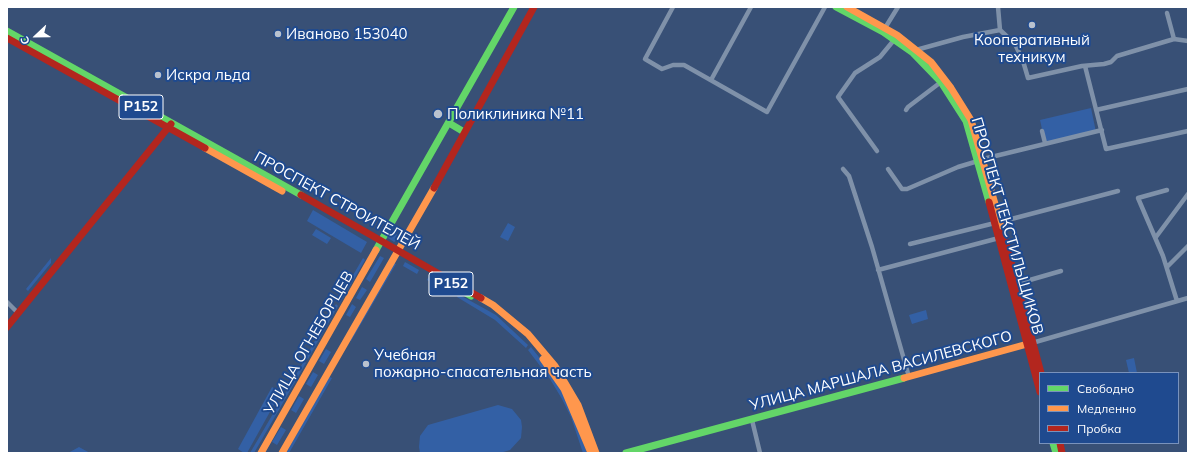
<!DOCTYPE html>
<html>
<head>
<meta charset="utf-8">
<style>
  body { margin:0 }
  #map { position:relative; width:1195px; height:460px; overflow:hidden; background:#385076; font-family:Mulish,sans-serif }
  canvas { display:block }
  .frame { position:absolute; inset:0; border:8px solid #fff; pointer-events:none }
  .legend { position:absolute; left:1039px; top:372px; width:140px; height:72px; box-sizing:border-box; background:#1f4a8f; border:1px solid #7992bc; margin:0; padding:5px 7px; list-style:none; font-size:12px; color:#fff }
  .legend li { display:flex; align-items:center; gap:8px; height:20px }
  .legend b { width:20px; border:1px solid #7992bc }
  .north { position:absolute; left:16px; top:16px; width:40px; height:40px; -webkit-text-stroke:3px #1f4a8f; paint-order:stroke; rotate:248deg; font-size:11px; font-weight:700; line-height:16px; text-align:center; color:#fff }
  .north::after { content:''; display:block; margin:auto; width:14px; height:18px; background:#fff; clip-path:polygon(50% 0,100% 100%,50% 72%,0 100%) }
</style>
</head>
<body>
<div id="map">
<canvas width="1195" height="460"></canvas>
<div class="frame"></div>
<ul class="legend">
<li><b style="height:5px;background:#63d668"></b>Свободно</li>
<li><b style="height:5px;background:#ff974d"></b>Медленно</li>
<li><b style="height:5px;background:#b3261e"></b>Пробка</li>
</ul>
<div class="north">С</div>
</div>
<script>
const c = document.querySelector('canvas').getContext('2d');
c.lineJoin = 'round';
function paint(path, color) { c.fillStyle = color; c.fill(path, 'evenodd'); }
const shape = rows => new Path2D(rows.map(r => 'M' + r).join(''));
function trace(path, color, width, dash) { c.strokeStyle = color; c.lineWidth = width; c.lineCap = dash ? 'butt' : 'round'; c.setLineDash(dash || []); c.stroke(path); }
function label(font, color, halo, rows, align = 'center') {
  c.font = font + ' Mulish,sans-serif'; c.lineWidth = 4; c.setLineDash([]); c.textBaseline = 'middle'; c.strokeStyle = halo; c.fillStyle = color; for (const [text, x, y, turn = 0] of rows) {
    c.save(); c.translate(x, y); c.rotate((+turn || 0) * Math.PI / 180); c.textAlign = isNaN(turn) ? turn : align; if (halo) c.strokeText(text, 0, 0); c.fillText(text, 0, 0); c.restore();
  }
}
paint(shape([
  [1091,108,1096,132,1045,143,1040,120],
  [313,210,367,242,361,253,307,221],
  [508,223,515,227,508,241,500,237],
  [316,229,331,238,327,244,312,235],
  [389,230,401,237,399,239,394,242,388,238,386,235],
  [380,256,384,258,370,282,366,279],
  [51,258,51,263,28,291,26,289],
  [363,258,365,260,340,303,338,301],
  [405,262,419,270,417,274,403,266],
  [393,263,396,264,351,341,349,340],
  [429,276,454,290,452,294,427,280],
  [362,287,367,290,360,300,356,298],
  [458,294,496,315,528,345,526,348,495,320,457,297],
  [336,304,338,306,308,359,305,358],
  [352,304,356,307,350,317,346,315],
  [926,310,928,319,912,324,909,315],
  [531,347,546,366,565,395,587,453,583,453,571,417,562,399,550,379,528,350],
  [326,349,331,352,324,364,319,361],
  [1134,358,1137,373,1129,373,1126,360],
  [304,361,306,363,254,453,250,453],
  [313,372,318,375,311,387,306,384],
  [329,377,332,378,289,453,286,453],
  [272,387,281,392,247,453,244,453,238,449],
  [299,396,304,399,296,413,291,410],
  [498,405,512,409,521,420,522,427,521,438,510,450,500,453,420,453,419,447,420,436,428,425],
  [281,427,286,430,277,445,272,442],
  [79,447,90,453,68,453]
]), '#3360a5');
trace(shape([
  [673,7,645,59,662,69,673,65,684,65,767,112,825,7],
  [1167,13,1174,39],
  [885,28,898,7],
  [1000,30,1015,44,1023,61,1028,78,1082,66,1104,64,1111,62,1117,56,1174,39,1188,41],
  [916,50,963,37,1000,30,998,7],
  [1085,66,1106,149,1188,131],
  [711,80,751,7],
  [906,110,908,107,941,82],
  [1096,110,1188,89],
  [1042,131,1045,143],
  [877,151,838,97,855,73,880,57,894,40],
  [983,159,1102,130],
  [843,169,849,176,872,247,909,377],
  [888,169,902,189,907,189,958,167,978,161],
  [1167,190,1138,198,1163,256,1177,301],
  [1000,222,1118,191],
  [1156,237,1188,194],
  [910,244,995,223],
  [1167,267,1188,246],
  [878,270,999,238],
  [1016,284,1061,271],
  [7,302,18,313],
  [1032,343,1188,298],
  [752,420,760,453]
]), '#7f91a9', 4.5);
trace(shape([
  [836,7,883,32,913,53,941,82,966,121,989,202],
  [7,31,301,195],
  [449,123,464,132],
  [376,250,514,7],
  [449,283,471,296],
  [1053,443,1056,453],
  [626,453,904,378]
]), '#63d668', 7);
trace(shape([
  [847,7,897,35,931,62,951,88,971,120,1003,232],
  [205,148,282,191],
  [481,298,493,305,528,334,555,366,578,405,596,453],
  [543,359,564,389,591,453],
  [904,378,1031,343],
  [261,453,376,250],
  [282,453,434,188]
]), '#ff974d', 7);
trace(shape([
  [7,38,205,148],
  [434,188,534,7],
  [301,195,481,298],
  [989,202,1040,392],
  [1003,232,1041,373],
  [7,327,171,124],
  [1060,443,1062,453]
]), '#b3261e', 7);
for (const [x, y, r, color] of [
  [1032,25,4,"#b9c2cf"],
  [278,34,4,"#b9c2cf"],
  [158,75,4,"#b9c2cf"],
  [438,114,5,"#b9c2cf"],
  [366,364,4,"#b9c2cf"]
]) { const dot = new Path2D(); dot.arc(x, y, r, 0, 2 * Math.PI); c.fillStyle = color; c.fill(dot); trace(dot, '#1f4a8f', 1.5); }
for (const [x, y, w] of [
  [141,107,44],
  [451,284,44]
]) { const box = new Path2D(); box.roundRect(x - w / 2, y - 12, w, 24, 3); c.fillStyle = '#1f4a8f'; c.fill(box); trace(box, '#fff', 1); }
label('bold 14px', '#fff', null, [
  ["Р152",141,107],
  ["Р152",451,284]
]);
label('15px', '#fff', '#1f4a8f', [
  ["Иваново 153040",286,34],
  ["Кооперативный",1032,40,"center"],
  ["техникум",1032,57,"center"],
  ["Искра льда",166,75],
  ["Поликлиника №11",447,114],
  ["Учебная",374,355],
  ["пожарно-спасательная часть",374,372]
], 'left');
label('15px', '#fff', '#1f4a8f', [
  ["ПРОСПЕКТ СТРОИТЕЛЕЙ",337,201,29],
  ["ПРОСПЕКТ ТЕКСТИЛЬЩИКОВ",1007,226,74],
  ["УЛИЦА ОГНЕБОРЦЕВ",309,343,-60],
  ["УЛИЦА МАРШАЛА ВАСИЛЕВСКОГО",881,371,-15]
]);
</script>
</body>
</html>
